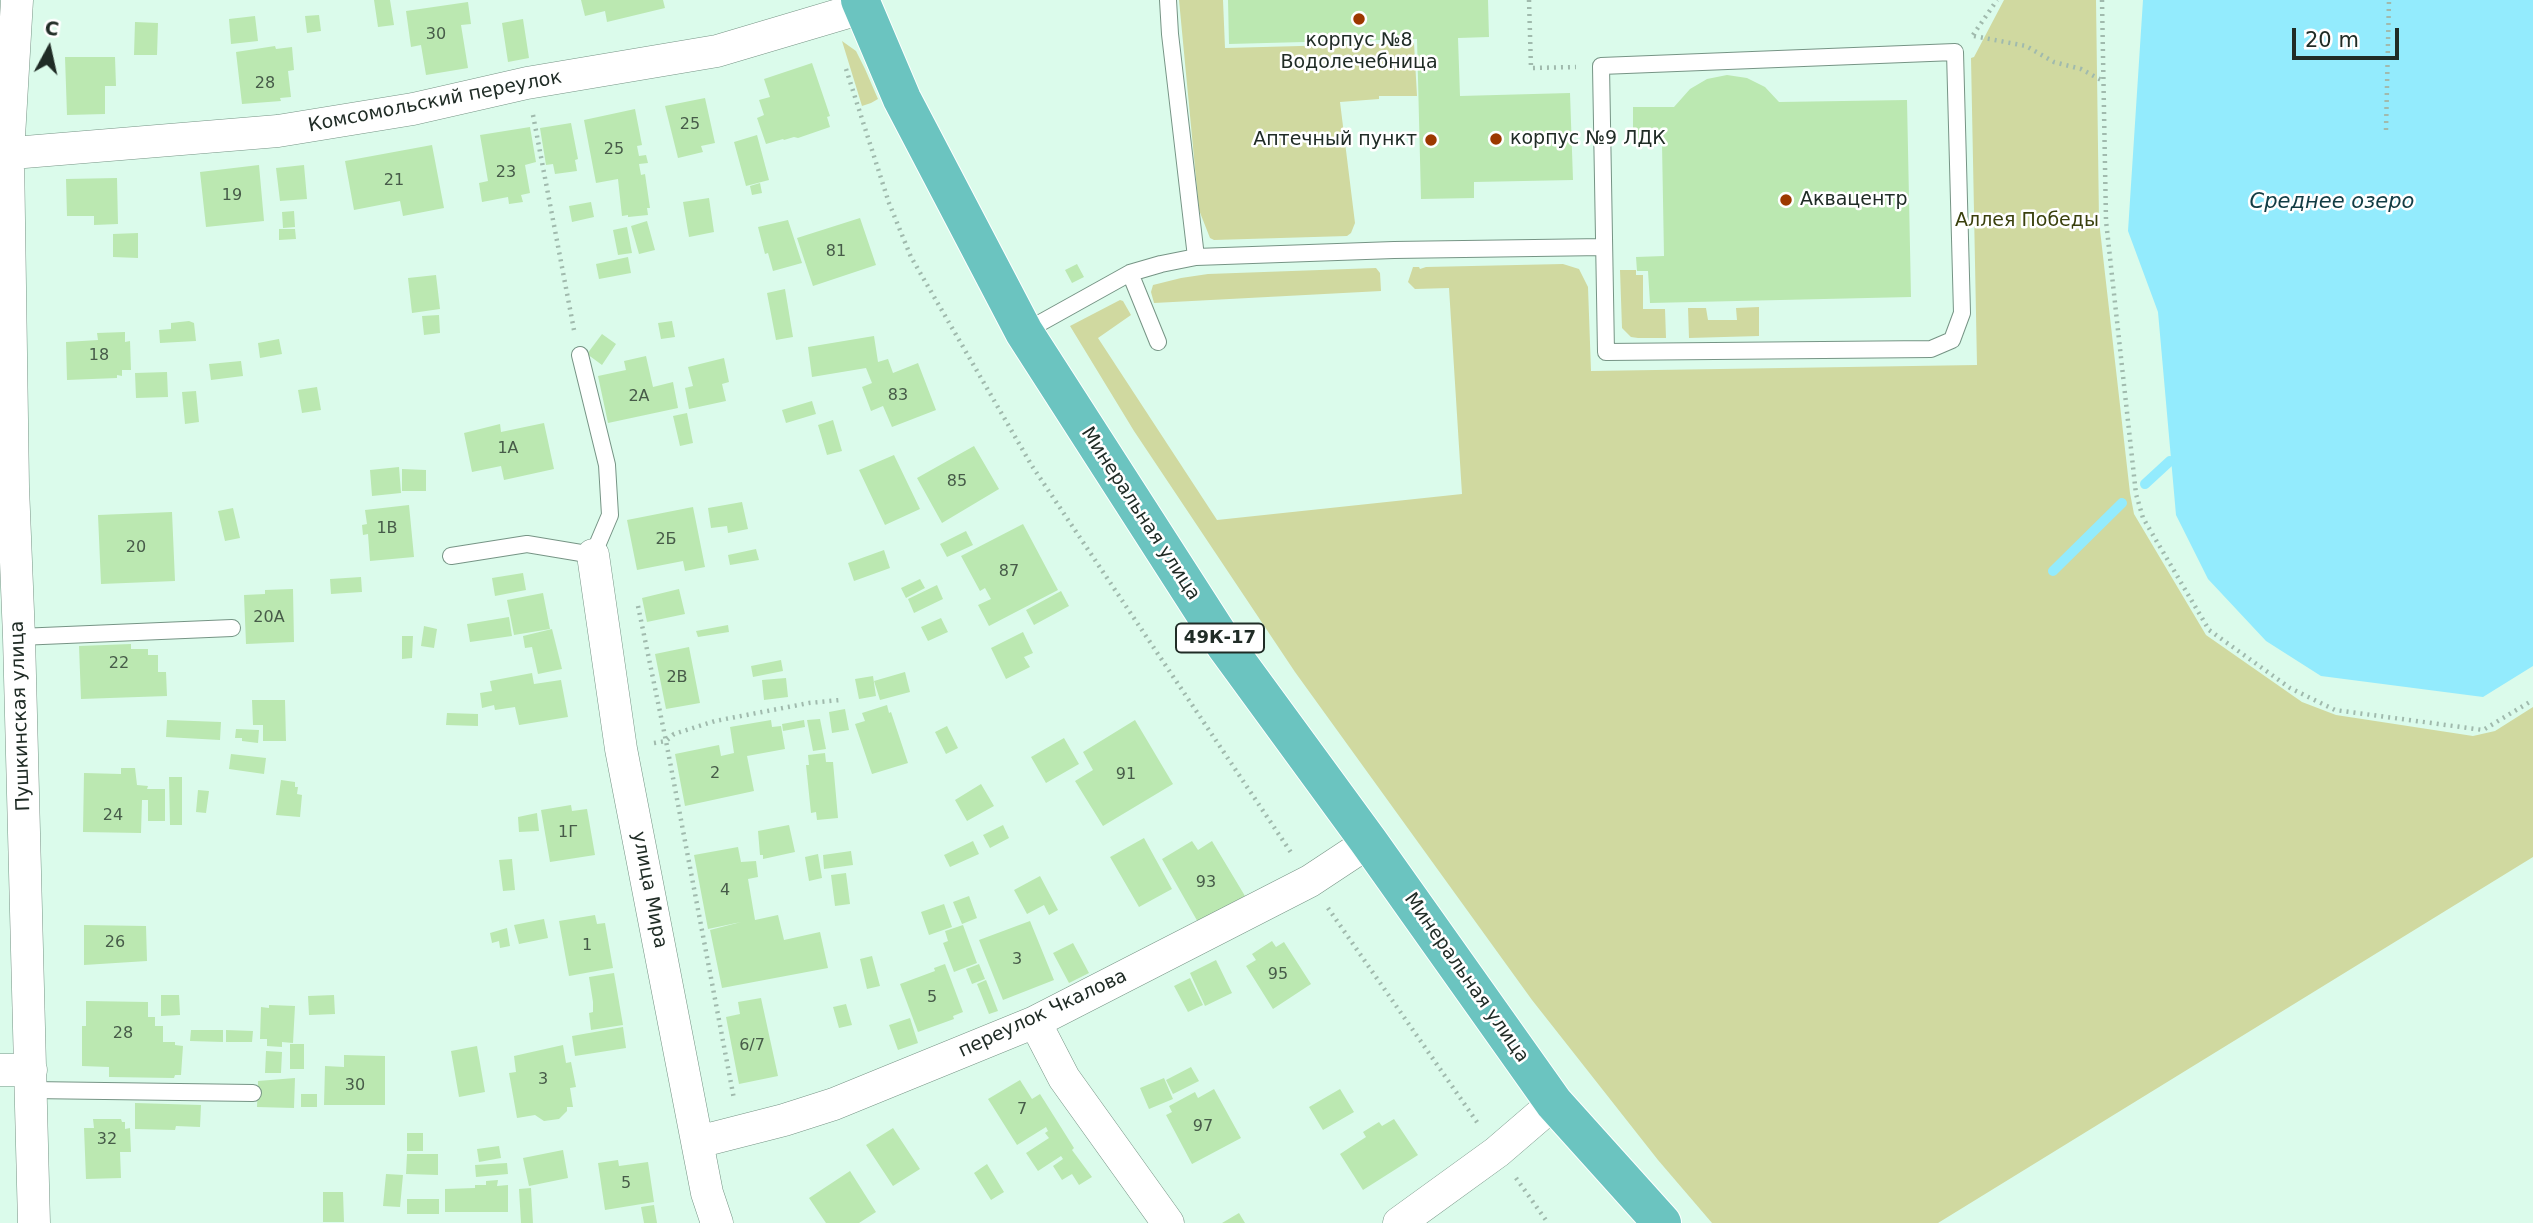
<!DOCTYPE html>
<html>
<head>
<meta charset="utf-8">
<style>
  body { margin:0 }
  #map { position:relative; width:2533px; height:1223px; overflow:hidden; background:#dbfbeb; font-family:"DejaVu Sans",sans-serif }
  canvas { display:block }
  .north { position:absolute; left:14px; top:14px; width:70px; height:70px; -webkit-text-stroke:5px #fff; paint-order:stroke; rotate:8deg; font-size:19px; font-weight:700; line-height:28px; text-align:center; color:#202c26 }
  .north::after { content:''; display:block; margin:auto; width:24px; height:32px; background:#202c26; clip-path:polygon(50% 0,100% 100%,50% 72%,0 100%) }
  .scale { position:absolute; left:2292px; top:28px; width:107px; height:32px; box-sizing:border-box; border:4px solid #202c26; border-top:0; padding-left:9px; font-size:21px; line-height:24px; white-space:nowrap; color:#202c26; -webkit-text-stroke:5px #fff; paint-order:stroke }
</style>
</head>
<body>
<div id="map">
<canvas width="2533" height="1223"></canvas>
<div class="north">С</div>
<div class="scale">20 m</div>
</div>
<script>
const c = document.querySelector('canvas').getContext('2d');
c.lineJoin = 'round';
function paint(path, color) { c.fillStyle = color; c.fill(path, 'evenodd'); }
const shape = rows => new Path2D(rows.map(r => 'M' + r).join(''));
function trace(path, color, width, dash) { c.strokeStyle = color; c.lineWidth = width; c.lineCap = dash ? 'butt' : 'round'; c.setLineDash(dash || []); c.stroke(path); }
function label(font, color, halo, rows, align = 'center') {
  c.font = font + ' "DejaVu Sans",sans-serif'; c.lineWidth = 5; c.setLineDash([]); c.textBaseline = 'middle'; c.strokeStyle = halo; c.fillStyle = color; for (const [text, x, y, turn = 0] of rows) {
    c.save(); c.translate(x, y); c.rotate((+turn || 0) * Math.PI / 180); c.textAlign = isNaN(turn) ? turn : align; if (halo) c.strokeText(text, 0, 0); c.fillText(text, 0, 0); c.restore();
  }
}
paint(shape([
  [1179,0,1223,0,1225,48,1414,43,1417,96,1379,96,1379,99,1340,102,1355,223,1351,233,1347,236,1214,240,1210,238,1199,210],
  [2004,0,2096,0,2099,221,2130,493,2134,514,2206,635,2302,702,2336,715,2473,736,2495,731,2533,707,2533,857,1938,1223,1712,1223,1658,1160,1532,1000,1295,672,1134,431,1070,326,1120,300,1123,301,1131,315,1098,338,1217,520,1462,494,1449,288,1415,289,1408,282,1413,267,1419,267,1420,269,1426,267,1563,264,1579,269,1588,287,1591,371,1977,365,1971,58,1974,57],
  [842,41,856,51,865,69,878,99,871,103,862,106],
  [1376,268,1380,273,1381,291,1154,303,1151,292,1153,285,1181,278,1208,274],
  [1636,270,1636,275,1643,275,1643,309,1665,309,1666,338,1638,338,1631,337,1622,328,1620,270],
  [1759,307,1759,336,1689,338,1688,308,1706,308,1708,320,1737,320,1736,308]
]), '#d0d9a0');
paint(shape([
  [2143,0,2533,0,2533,666,2483,697,2321,676,2266,641,2208,579,2176,515,2158,312,2128,231]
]), '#93ebfd');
trace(shape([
  [2145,484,2170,461],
  [2053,571,2122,503]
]), '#93ebfd', 10);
paint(shape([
  [374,0,390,0,394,25,378,27],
  [581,0,663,0,665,8,607,22,605,11,585,16],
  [1228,0,1488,0,1489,37,1458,38,1460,96,1570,93,1573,180,1474,182,1474,198,1421,199,1417,39,1229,44],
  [468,2,471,24,461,25,468,68,426,75,421,45,411,47,406,11],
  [319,15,321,31,307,33,305,16],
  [255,16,258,41,231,44,229,19],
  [523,19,529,58,508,62,502,23],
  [135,22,158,23,157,55,134,55],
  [275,46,276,49,292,47,294,70,288,71,291,97,280,98,281,101,242,104,236,52],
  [65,57,115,57,116,86,105,86,105,114,67,115],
  [812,63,830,116,827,117,830,127,798,138,794,137,784,140,783,139,766,144,757,118,764,115,759,100,770,97,764,79],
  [1727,75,1747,78,1765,87,1779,102,1907,100,1911,297,1650,303,1648,271,1637,271,1636,257,1664,256,1662,144,1633,144,1633,107,1674,107,1690,89,1707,79],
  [705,98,715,143,701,146,703,152,678,158,665,106],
  [635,109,642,145,637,146,639,156,646,155,648,163,639,164,641,175,645,174,650,208,647,208,648,215,628,217,628,215,622,216,618,179,596,183,584,120],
  [571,123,578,159,575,160,577,171,555,174,553,164,546,165,540,128],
  [530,127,536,162,525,165,530,193,521,195,523,202,509,204,508,197,482,202,479,183,488,181,480,135],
  [757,135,769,180,746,186,734,142],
  [432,145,444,208,403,216,400,201,354,210,345,161],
  [259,165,264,221,206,227,200,172],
  [304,165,307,199,280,201,276,168],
  [117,178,118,224,94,225,94,216,67,216,66,179],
  [760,183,762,193,752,195,750,186],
  [709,198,714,232,689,237,683,202],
  [591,202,594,217,572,222,569,206],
  [294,211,295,227,283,228,282,212],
  [860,218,876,265,813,286,797,238],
  [788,220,802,263,773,271,768,253,765,254,758,227],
  [647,221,655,250,639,254,631,226],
  [627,227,632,253,618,255,613,230],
  [279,229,295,229,296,239,279,240],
  [138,233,138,258,113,257,113,234],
  [628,257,631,273,599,279,596,264],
  [1077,264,1084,277,1072,283,1065,270],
  [436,275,440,309,412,313,408,278],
  [785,289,793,337,776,340,767,293],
  [439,315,440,333,424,335,422,316],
  [189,321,194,323,196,341,160,343,159,330,171,329,171,323],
  [672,321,675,337,661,339,658,323],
  [125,332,125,342,130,341,131,370,122,370,122,376,117,375,117,378,67,380,66,342,98,340,97,333],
  [602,334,616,344,602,365,587,354],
  [874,336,878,362,888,359,893,373,918,363,936,410,892,427,883,406,871,411,862,387,872,383,866,368,812,377,808,347],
  [279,339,282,354,260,358,258,343],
  [646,356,653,387,673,382,678,408,608,423,598,376,626,370,624,361],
  [724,358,729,382,722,384,726,401,689,409,685,388,693,386,688,367],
  [241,361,243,376,211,380,209,364],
  [167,372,168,397,136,398,135,373],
  [317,387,321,410,302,413,298,390],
  [196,391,199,422,185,424,182,392],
  [812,401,816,414,786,423,782,410],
  [687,413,693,443,680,446,673,416],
  [833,420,842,451,827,455,818,425],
  [544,423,554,469,504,480,501,466,472,472,464,433,500,424,501,432],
  [974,446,999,489,942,523,917,478],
  [894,455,920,509,885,525,859,470],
  [399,467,401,493,372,496,370,470],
  [402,469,426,470,426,491,402,491],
  [742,502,748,529,728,533,727,526,711,528,708,508],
  [409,505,414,557,370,561,368,534,363,535,362,525,367,524,365,510],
  [693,507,705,567,685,571,683,561,637,570,627,520],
  [233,508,240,538,225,541,218,511],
  [172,512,175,581,101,584,98,515],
  [1023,524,1058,590,989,626,978,605,991,599,985,588,980,591,961,556],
  [966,531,973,545,947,557,940,544],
  [756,549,759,560,730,565,728,555],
  [884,550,890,568,854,581,848,563],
  [523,573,526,590,495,596,492,578],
  [361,577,362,592,331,594,330,579],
  [920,579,925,588,906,598,901,588],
  [937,585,943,599,914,613,908,599],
  [293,589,294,642,246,644,244,595,265,594,265,590],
  [679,589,685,614,647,622,642,598],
  [1061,591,1069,606,1034,625,1026,610],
  [543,593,550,629,514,635,507,600],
  [509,617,512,636,470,642,467,624],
  [941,618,948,632,928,641,921,627],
  [728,625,729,632,698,637,696,631],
  [424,626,437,629,434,648,421,646],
  [552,629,562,669,538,674,532,647,525,648,523,636],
  [1023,632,1033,653,1024,657,1030,667,1006,679,991,648],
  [402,636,413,636,412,658,402,659],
  [131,644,131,649,148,649,148,655,158,655,158,672,166,672,167,696,81,699,79,646],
  [689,647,700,703,666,709,655,654],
  [781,660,783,671,753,677,751,666],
  [905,672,910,692,880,700,874,681],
  [532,673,534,684,561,680,568,717,519,725,515,707,495,710,494,705,482,708,480,693,492,691,490,681],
  [873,676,876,696,859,699,855,679],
  [786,678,788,697,764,700,762,680],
  [252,700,285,700,286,741,263,741,263,725,253,725],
  [887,705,889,713,891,712,908,763,872,774,855,724,865,721,862,713],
  [845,709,849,730,832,733,829,712],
  [447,713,478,714,478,726,446,725],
  [820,719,826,749,813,751,807,720],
  [167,720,221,722,220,740,166,737],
  [771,720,772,727,781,726,785,749,747,756,754,791,685,806,675,754,719,745,721,756,734,753,730,727],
  [804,720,805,727,783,731,782,724],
  [1135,720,1173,784,1103,826,1075,781,1093,770,1083,752],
  [947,726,958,748,946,754,935,732],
  [236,729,259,730,258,743,242,741,242,738,235,738],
  [1064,738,1079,764,1046,783,1031,757],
  [825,753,826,762,833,762,838,818,817,820,816,812,811,813,806,765,809,765,808,755],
  [231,754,266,758,264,774,229,769],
  [121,768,135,768,137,785,148,786,147,789,165,789,165,821,148,821,148,800,142,800,141,833,83,832,84,773,121,774],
  [169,777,182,777,182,825,170,825],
  [281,780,295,782,295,787,298,787,297,794,302,795,300,817,276,815],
  [981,784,994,806,967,821,955,800],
  [198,790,209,791,206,813,196,812],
  [571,805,572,811,587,809,595,855,550,862,541,810],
  [537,813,539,831,519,832,518,817],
  [789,825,795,852,763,859,763,855,760,855,758,831],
  [1003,825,1009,838,990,848,983,835],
  [1144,838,1172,889,1139,907,1110,857],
  [973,841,979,854,950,867,944,855],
  [1192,841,1198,850,1212,841,1245,896,1199,924,1162,859],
  [738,847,741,862,756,861,758,877,748,879,755,920,778,915,784,940,820,932,828,968,722,988,710,930,741,922,708,929,694,855],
  [851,851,853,865,824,869,823,855],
  [818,854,822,878,809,881,805,857],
  [512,859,515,890,503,891,499,860],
  [846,873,850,904,835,906,831,875],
  [1040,876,1058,910,1049,915,1044,905,1027,914,1014,890],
  [969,896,977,918,962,924,953,902],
  [944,904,952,927,929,935,921,912],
  [595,915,597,924,605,923,613,968,569,976,559,921],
  [544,919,548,938,519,944,514,925],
  [1030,921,1054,980,1003,1000,979,940],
  [84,925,146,926,147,961,84,965],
  [963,925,977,963,954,972,943,943,948,941,945,931],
  [507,928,510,946,500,948,499,941,492,943,490,933],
  [1272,941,1276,947,1284,942,1311,984,1273,1009,1246,966,1256,960,1252,954],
  [1073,943,1089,973,1069,983,1053,953],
  [872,956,880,986,867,989,860,959],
  [1216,960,1232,993,1205,1006,1190,973],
  [945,964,963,1012,953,1016,954,1019,918,1032,900,984,935,971,934,968],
  [979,964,985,979,972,984,966,969],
  [614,973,623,1025,591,1030,589,1013,593,1012,593,1002,589,977],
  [1190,978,1203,1005,1188,1012,1174,986],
  [986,980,998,1011,989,1014,977,984],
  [161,995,179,995,180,1015,161,1016],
  [334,995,335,1014,309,1015,308,996],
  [761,998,778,1076,739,1084,726,1017,740,1014,738,1002],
  [86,1001,148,1002,148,1017,155,1017,155,1026,163,1026,163,1042,175,1042,175,1045,183,1046,181,1075,175,1075,174,1078,109,1077,109,1067,82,1066,82,1026,86,1026],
  [846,1004,852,1025,839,1028,833,1007],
  [269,1005,295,1006,293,1043,282,1042,282,1047,267,1046,267,1039,260,1039,261,1007,269,1008],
  [910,1018,918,1043,898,1050,889,1025],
  [623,1027,626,1048,575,1056,572,1036],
  [191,1030,223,1030,223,1042,190,1041],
  [226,1030,253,1031,252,1042,226,1042],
  [290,1044,304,1044,304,1069,290,1069],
  [563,1045,566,1063,571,1062,576,1087,570,1088,573,1107,567,1107,567,1111,559,1119,544,1121,535,1115,517,1118,509,1073,516,1072,514,1056],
  [477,1046,485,1092,459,1097,451,1051],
  [266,1051,282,1052,281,1073,265,1073],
  [344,1055,385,1056,385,1105,324,1105,325,1066,344,1067],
  [1191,1067,1199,1081,1173,1094,1166,1080],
  [295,1078,294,1108,257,1107,258,1081],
  [1164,1078,1173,1099,1149,1109,1140,1088],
  [1020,1080,1032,1099,1040,1094,1074,1148,1072,1150,1092,1177,1079,1185,1072,1174,1062,1180,1053,1166,1063,1159,1061,1156,1038,1171,1026,1153,1049,1138,1045,1133,1048,1131,1046,1127,1017,1145,988,1099],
  [1214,1089,1241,1138,1192,1164,1166,1115,1172,1112,1169,1106,1195,1092,1198,1098],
  [1340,1089,1354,1112,1323,1130,1309,1107],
  [301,1094,317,1094,317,1107,301,1107],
  [135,1103,201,1105,200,1127,176,1126,175,1130,135,1129],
  [93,1119,121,1119,122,1122,125,1122,125,1129,130,1128,131,1152,120,1152,121,1178,86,1179,84,1128,94,1128],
  [1394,1119,1418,1155,1363,1190,1340,1154,1366,1137,1363,1132,1379,1122,1382,1126],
  [893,1128,920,1169,893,1186,866,1145],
  [407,1133,423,1133,423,1151,407,1151],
  [499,1146,501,1158,479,1162,477,1149],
  [563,1150,568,1178,529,1186,523,1158],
  [407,1154,438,1154,438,1175,406,1174],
  [618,1160,619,1166,648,1162,654,1202,605,1210,598,1163],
  [507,1163,508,1174,476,1177,475,1165],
  [987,1164,1004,1192,991,1200,974,1173],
  [850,1171,876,1212,859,1223,826,1223,809,1198],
  [386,1174,403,1175,400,1207,383,1206],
  [498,1180,497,1186,508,1185,508,1212,445,1212,445,1189,475,1188,475,1185,486,1185,486,1181],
  [531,1188,533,1223,521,1223,519,1189],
  [323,1192,343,1192,344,1222,323,1222],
  [407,1199,439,1199,439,1214,407,1214],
  [654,1205,657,1223,644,1223,641,1207],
  [1239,1213,1245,1223,1222,1223]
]), '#bbe8b1');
const service = shape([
  [1168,0,1170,34,1196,257],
  [1955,52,1962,313,1952,340,1931,349,1606,352,1601,66,1955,52],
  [1130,273,1158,342],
  [1024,332,1130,273,1161,264,1196,257,1394,250,1604,247],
  [451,556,527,544,593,555,610,515,607,465,580,355],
  [19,637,232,628],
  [31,1090,253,1093]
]);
const minor = shape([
  [17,0,8,154,13,487,19,637,34,1223],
  [0,154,278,131,413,109,527,83,717,51,862,8],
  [593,555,621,749,707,1193,717,1223],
  [1035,1022,1064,1078,1168,1223],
  [0,1070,31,1070],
  [698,1142,784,1120,834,1104,1035,1022,1310,881,1369,842],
  [1399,1223,1497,1152,1554,1103]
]);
const primary = shape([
  [860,0,902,99,1024,332,1225,645,1369,842,1554,1103,1662,1223]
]);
trace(service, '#769485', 18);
trace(minor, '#769485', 33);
trace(primary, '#fff', 40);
trace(shape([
  [1529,0,1531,68,1576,67],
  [2102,0,2106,221,2136,494,2143,518,2209,630,2290,688,2335,710,2483,730,2533,700],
  [1973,35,1997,0],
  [1974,36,2026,46,2054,62,2081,69,2103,81],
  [846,69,889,203,911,257,1032,466,1292,854],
  [533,115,574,330],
  [2386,130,2389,0],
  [638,606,666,741,734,1099],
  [654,743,666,741,674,734,715,721,809,703,840,700],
  [1328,908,1479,1125],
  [1516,1178,1548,1223]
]), '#a0baad', 4.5, [2, 5]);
trace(service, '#fff', 16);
trace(minor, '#fff', 32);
trace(primary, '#6bc4c0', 38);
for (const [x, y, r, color] of [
  [1359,19,7,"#9c3900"],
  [1496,139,7,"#9c3900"],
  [1431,140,7,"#9c3900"],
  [1786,200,7,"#9c3900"]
]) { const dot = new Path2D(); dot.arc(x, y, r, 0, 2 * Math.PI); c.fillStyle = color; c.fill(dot); trace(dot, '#fff', 2.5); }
label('16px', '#475b49', null, [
  ["30",436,35],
  ["28",265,84],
  ["25",690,125],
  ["25",614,150],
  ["23",506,173],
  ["21",394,181],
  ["19",232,196],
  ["81",836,252],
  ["18",99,356],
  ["83",898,396],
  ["2А",639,397],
  ["1А",508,449],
  ["85",957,482],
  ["1В",387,529],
  ["2Б",666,540],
  ["20",136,548],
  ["87",1009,572],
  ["20А",269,618],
  ["22",119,664],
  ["2В",677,678],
  ["2",715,774],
  ["91",1126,775],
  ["24",113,816],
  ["1Г",568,833],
  ["93",1206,883],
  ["4",725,891],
  ["26",115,943],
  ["1",587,946],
  ["3",1017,960],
  ["95",1278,975],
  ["5",932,998],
  ["28",123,1034],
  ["6/7",752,1046],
  ["3",543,1080],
  ["30",355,1086],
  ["7",1022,1110],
  ["97",1203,1127],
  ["32",107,1140],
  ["5",626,1184]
]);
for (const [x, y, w] of [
  [1220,638,88]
]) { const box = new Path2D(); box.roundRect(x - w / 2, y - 14.5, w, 29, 5); c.fillStyle = '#fff'; c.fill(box); trace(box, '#202c26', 2); }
label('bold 18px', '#202c26', null, [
  ["49К-17",1220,638]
]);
label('19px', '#202c26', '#fff', [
  ["корпус №8",1359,41,"center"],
  ["Водолечебница",1359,63,"center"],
  ["корпус №9 ЛДК",1510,139],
  ["Аптечный пункт",1417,140,"right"],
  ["Аквацентр",1800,200]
], 'left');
label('19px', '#202c26', '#fff', [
  ["Комсомольский переулок",435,102,-11],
  ["Минеральная улица",1140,514,57],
  ["Пушкинская улица",21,716,-92],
  ["улица Мира",649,890,79],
  ["Минеральная улица",1466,978,55],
  ["переулок Чкалова",1043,1014,-25]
]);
label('19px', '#3a400d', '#fff', [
  ["Аллея Победы",2027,221]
]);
label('italic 21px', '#123c44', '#fff', [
  ["Среднее озеро",2332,203]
]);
</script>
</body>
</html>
